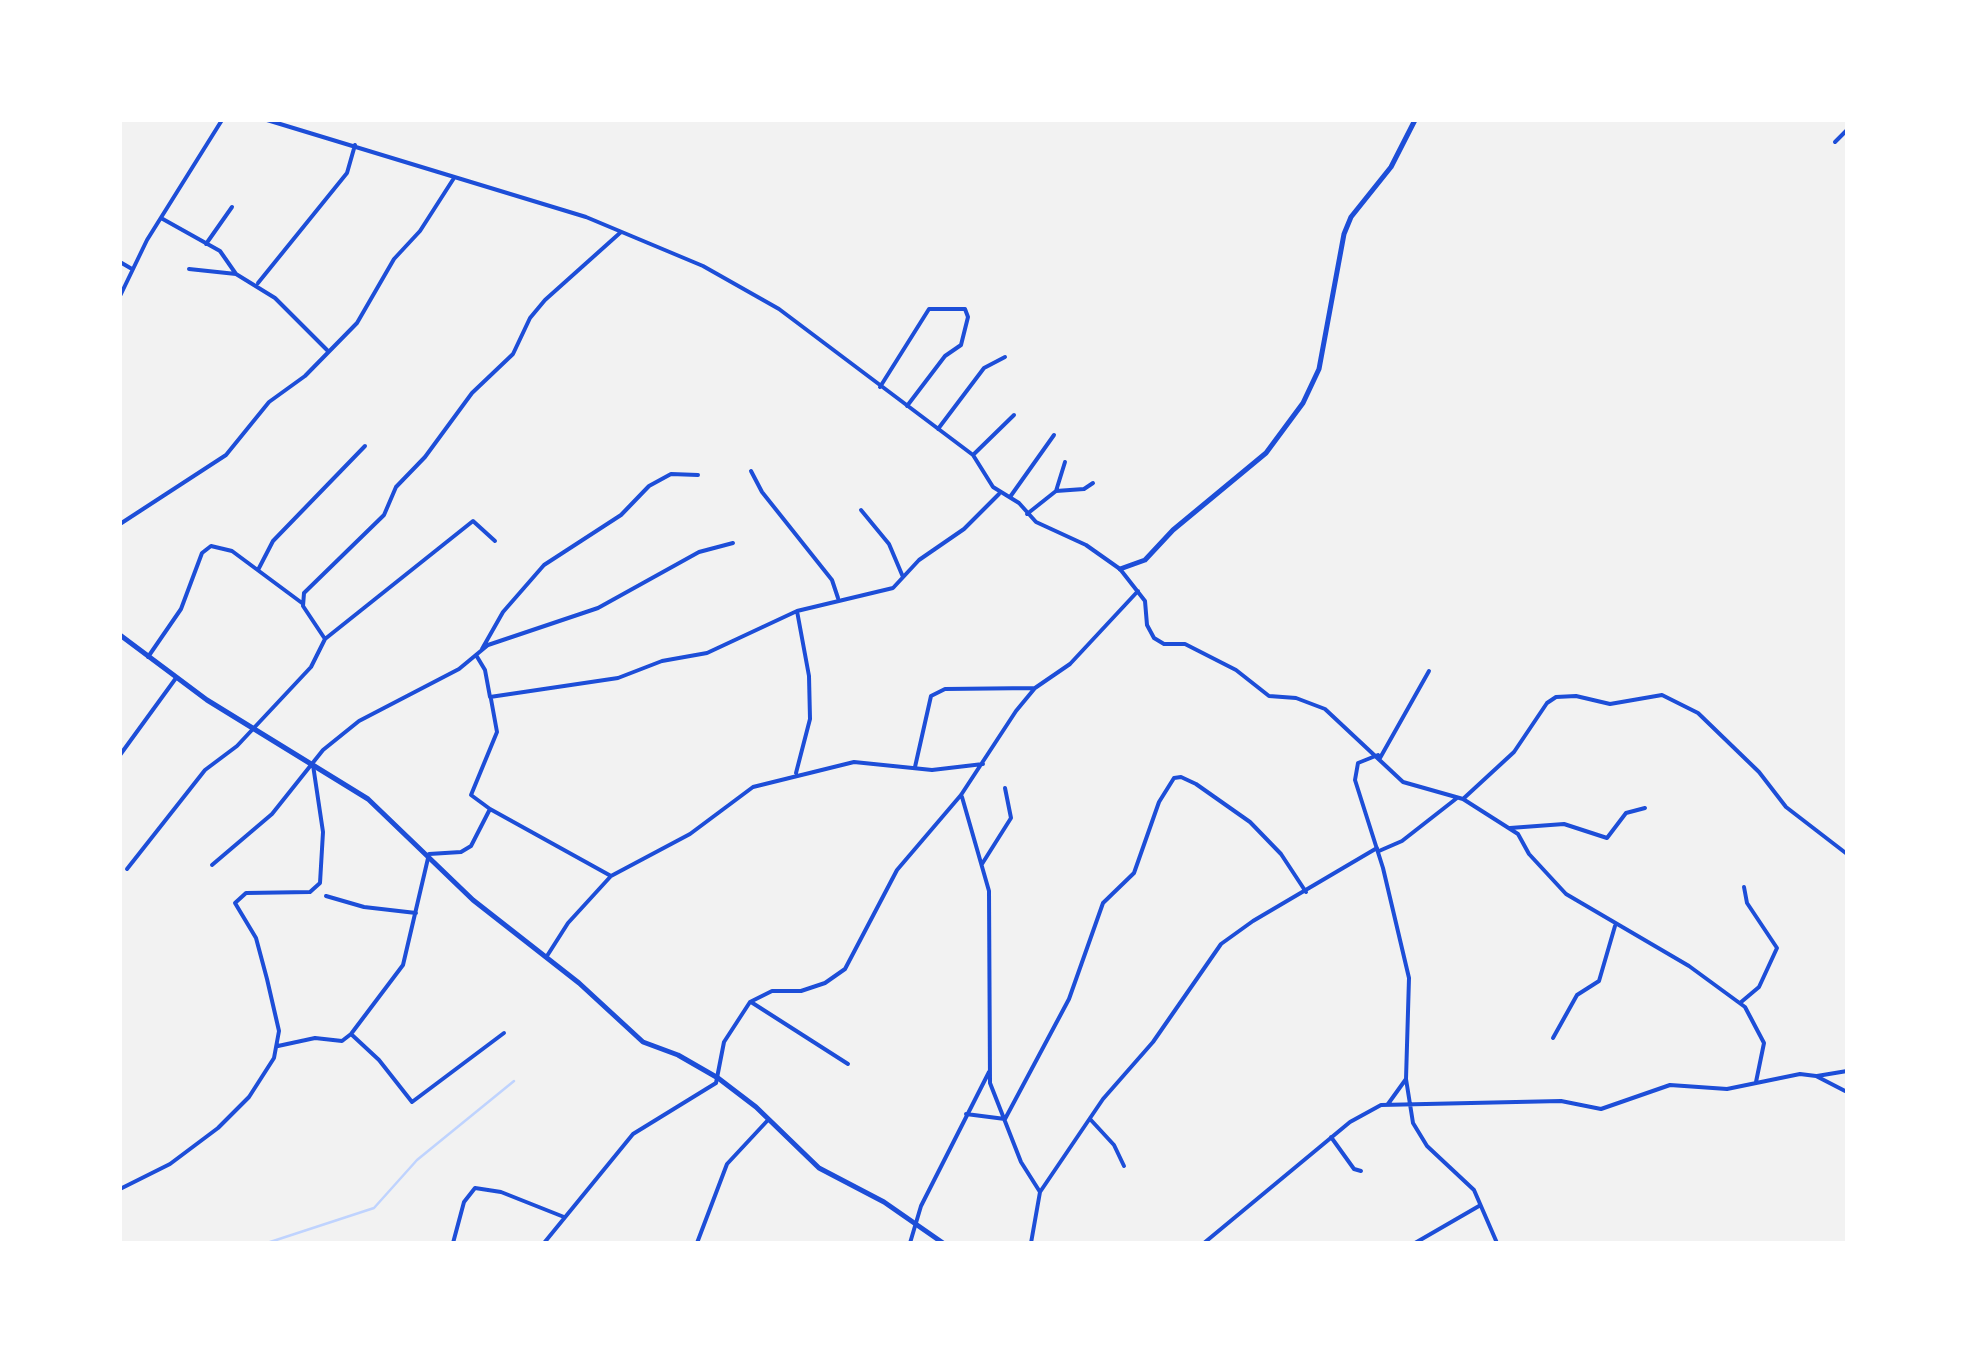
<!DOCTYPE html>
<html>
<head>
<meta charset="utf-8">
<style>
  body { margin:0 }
  #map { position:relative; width:1967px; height:1363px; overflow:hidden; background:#f2f2f2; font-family:"DM Sans",sans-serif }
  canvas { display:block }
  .frame { position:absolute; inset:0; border:122px solid #fff; pointer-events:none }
</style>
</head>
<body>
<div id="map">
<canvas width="1967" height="1363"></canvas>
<div class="frame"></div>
</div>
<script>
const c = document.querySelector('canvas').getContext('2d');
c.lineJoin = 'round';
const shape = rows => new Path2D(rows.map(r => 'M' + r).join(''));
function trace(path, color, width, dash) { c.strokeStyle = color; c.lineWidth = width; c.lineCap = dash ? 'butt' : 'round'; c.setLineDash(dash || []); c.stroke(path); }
trace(shape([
  [267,1243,374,1208,417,1160,514,1081]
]), '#bfd3fe', 2.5);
trace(shape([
  [267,120,586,217,703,266,779,309,973,455,993,487,1019,503,1036,522,1086,545,1120,569,1145,601,1147,625,1154,638,1164,644,1185,644,1236,670,1269,696,1296,698,1325,709,1403,782,1463,799,1514,752,1547,703,1556,697,1576,696,1610,704,1662,695,1698,713,1759,772,1786,807,1847,854],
  [1835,142,1847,130],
  [161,218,220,251,236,274,275,298,327,350],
  [206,244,232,207],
  [120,262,132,269],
  [189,269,236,274],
  [258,283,347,173,355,145],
  [120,296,147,240,222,120],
  [880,387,929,309,965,309,968,317,961,345,945,356,907,406],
  [938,429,984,368,1005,357],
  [973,455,1014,415],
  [751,471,762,492,832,580,838,598],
  [1056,491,1065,462],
  [1010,497,1054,435],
  [861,510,889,544,903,577],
  [1027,514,1056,491,1084,489,1093,483],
  [120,524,226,455,269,402,305,376,357,323,394,259,420,231,454,178],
  [258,570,273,541,365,446],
  [325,639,473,521,495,541],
  [482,649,503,612,544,565,621,515,649,486,671,474,698,475],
  [476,655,485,670,490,697,618,678,662,661,707,653,797,611,893,588,919,560,964,529,999,494],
  [148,657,181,609,202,553,211,546,232,551,302,603],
  [120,755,176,678],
  [1378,755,1358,763,1355,780,1383,868,1409,978,1406,1079,1413,1123,1427,1146,1474,1190,1497,1243],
  [1380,758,1429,671],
  [915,767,931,696,945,689,1035,688],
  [796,773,810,719,809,676,797,611],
  [962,797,989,891,990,1083,1021,1162,1040,1192],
  [1463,799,1518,834,1529,854,1566,894,1689,966,1745,1007,1764,1043,1756,1082],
  [490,809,471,795,497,732,491,699],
  [1510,828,1564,824,1607,838,1626,813,1645,808],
  [1379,851,1402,841,1457,798],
  [982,864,1011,818,1005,788],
  [212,865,272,814,323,750,359,721,459,669,488,645,598,608,699,552,733,543],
  [127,869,205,770,237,746,311,667,325,639,303,606,304,593,384,515,396,487,425,457,472,393,513,354,530,318,545,300,621,232],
  [326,896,364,907,416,913],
  [547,956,568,923,611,876,690,834,753,787,854,762,932,770,983,764],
  [751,1002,848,1064],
  [1740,1003,1759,987,1777,948,1747,903,1744,887],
  [351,1034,379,1060,412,1102,504,1033],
  [1553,1038,1577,995,1599,981,1615,926],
  [278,1046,315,1038,342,1041,351,1034,403,965,429,854,461,852,471,846,490,809,611,876],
  [1817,1076,1847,1071],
  [1388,1104,1406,1079],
  [966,1114,1005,1119],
  [1005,1119,1069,999,1103,903,1134,873,1159,802,1174,778,1181,777,1196,784,1250,822,1281,854,1306,892],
  [1090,1119,1114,1145,1124,1166],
  [1331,1137,1354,1169,1361,1171],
  [120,1189,170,1164,218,1128,249,1097,274,1058,279,1031,267,979,256,938,235,903,246,893,310,892,320,883,323,832,313,765],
  [453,1243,464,1202,475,1188,501,1192,564,1217],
  [544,1243,633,1134,716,1083,724,1042,750,1002,772,991,801,991,825,983,845,969,897,870,961,795,1016,711,1035,688,1070,664,1138,591],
  [697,1243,727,1164,768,1120],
  [910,1243,921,1206,989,1072],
  [1031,1243,1040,1192,1103,1099,1153,1042,1221,944,1253,921,1377,848],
  [1204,1243,1350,1122,1381,1105,1561,1101,1601,1109,1670,1085,1727,1089,1800,1074,1816,1076,1847,1092],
  [1415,1243,1479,1206]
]), '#1d4ed8', 4);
trace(shape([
  [1120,569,1145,560,1173,530,1266,453,1303,403,1319,369,1344,234,1351,217,1391,167,1415,120],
  [120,635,207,700,368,799,473,900,579,983,643,1042,678,1055,718,1078,756,1107,819,1168,884,1202,943,1243]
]), '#1d4ed8', 5);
</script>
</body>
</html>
